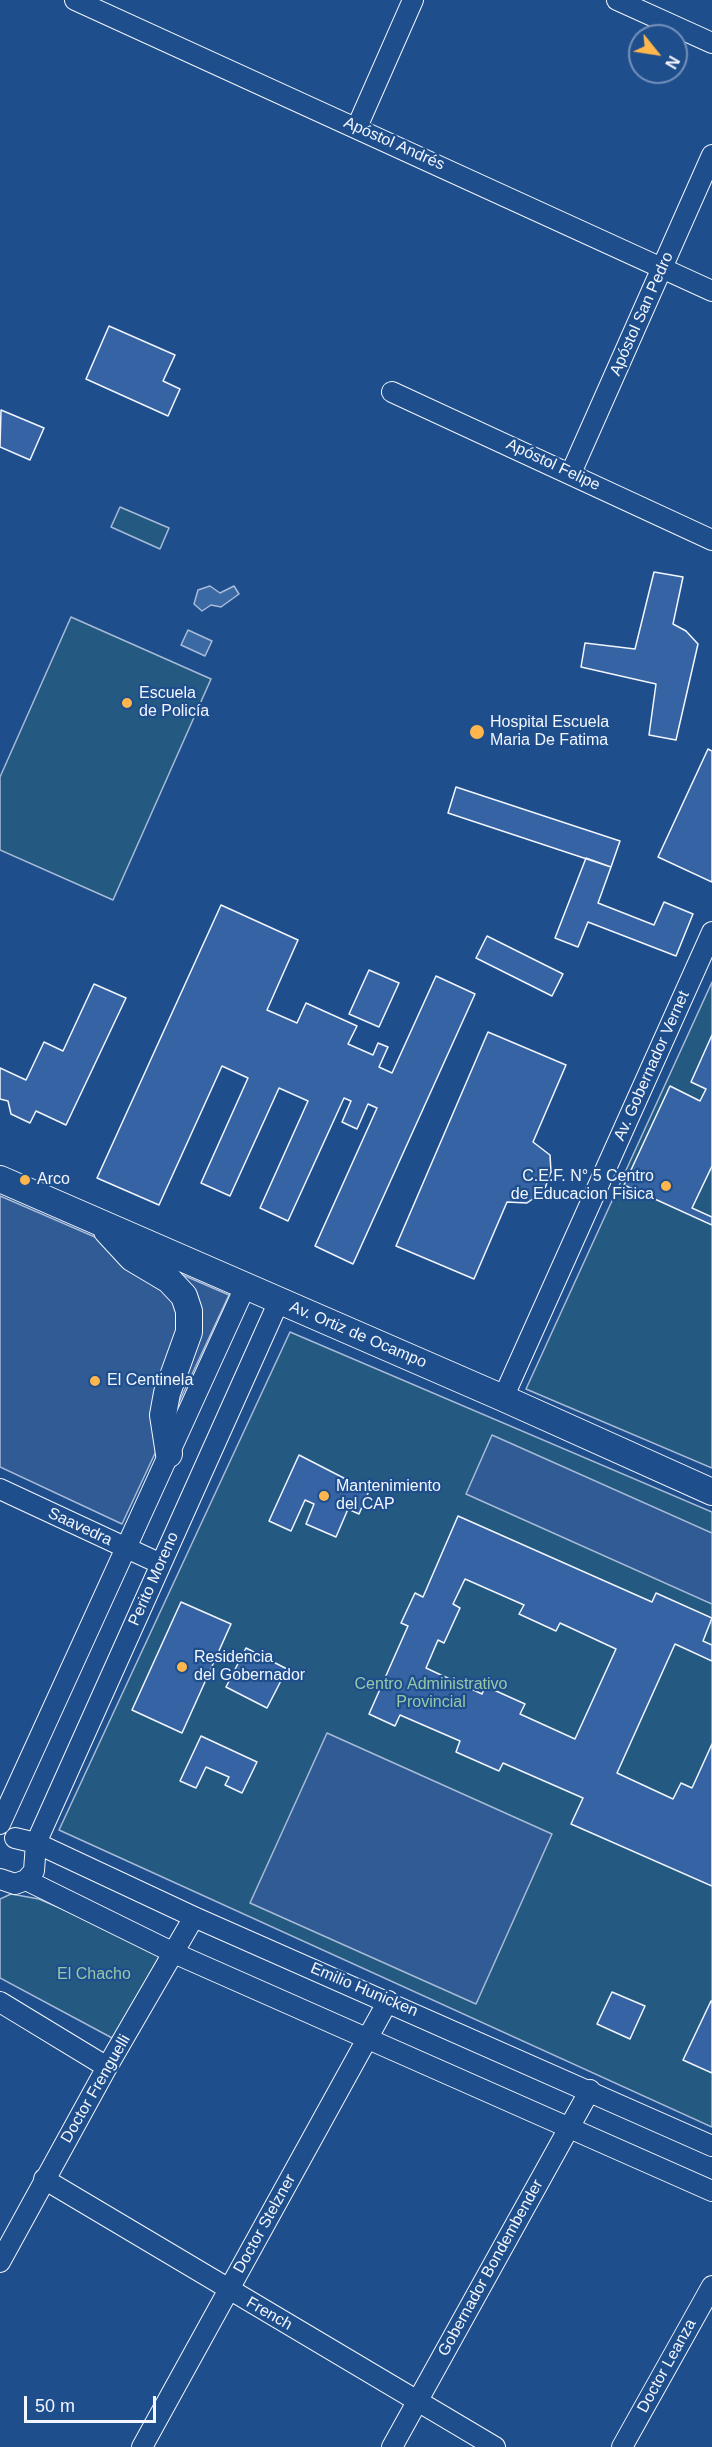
<!DOCTYPE html>
<html>
<head>
<meta charset="utf-8">
<style>
  body { margin:0 }
  #map { position:relative; width:712px; height:2447px; overflow:hidden; background:#1f4e8c; font-family:Helvetica,sans-serif }
  canvas { display:block }
  .north { position:absolute; left:628px; top:24px; width:60px; height:60px; box-sizing:border-box; background:#1f4e8c; border:2px solid #7391ba; border-radius:50%; rotate:120deg; font-size:16px; font-weight:700; line-height:24px; text-align:center; color:#f2f6ff }
  .north::after { content:''; display:block; margin:auto; width:21px; height:27px; background:#ffb74d; clip-path:polygon(50% 0,100% 100%,50% 72%,0 100%) }
  .scale { position:absolute; left:24px; top:2396px; width:132px; height:27px; box-sizing:border-box; border:3px solid #f2f6ff; border-top:0; padding-left:8px; font-size:18px; line-height:21px; white-space:nowrap; color:#f2f6ff; -webkit-text-stroke:4px #1f4e8c; paint-order:stroke }
</style>
</head>
<body>
<div id="map">
<canvas width="712" height="2447"></canvas>
<div class="north">N</div>
<div class="scale">50 m</div>
</div>
<script>
const c = document.querySelector('canvas').getContext('2d');
c.lineJoin = 'round';
function paint(path, color) { c.fillStyle = color; c.fill(path, 'evenodd'); }
const shape = rows => new Path2D(rows.map(r => 'M' + r).join(''));
function trace(path, color, width, dash) { c.strokeStyle = color; c.lineWidth = width; c.lineCap = dash ? 'butt' : 'round'; c.setLineDash(dash || []); c.stroke(path); }
function label(font, color, halo, rows, align = 'center') {
  c.font = font + ' Helvetica,sans-serif'; c.lineWidth = 4.5; c.setLineDash([]); c.textBaseline = 'middle'; c.strokeStyle = halo; c.fillStyle = color; for (const [text, x, y, turn = 0] of rows) {
    c.save(); c.translate(x, y); c.rotate((+turn || 0) * Math.PI / 180); c.textAlign = isNaN(turn) ? turn : align; if (halo) c.strokeText(text, 0, 0); c.fillText(text, 0, 0); c.restore();
  }
}
const green = shape([
  [120,507,169,528,160,549,111,527,120,507],
  [71,617,211,679,113,900,0,850,0,777,71,617],
  [712,982,712,1468,526,1389,712,982],
  [290,1332,712,1512,712,2127,59,1830,290,1332],
  [11,1894,39,1899,162,1952,114,2039,0,1978,0,1899,11,1894]
]);
paint(green, '#245a82');
trace(green, '#a8bbd7', 1.5);
const parking = shape([
  [0,1196,229,1295,122,1524,0,1467,0,1196],
  [492,1435,712,1533,712,1604,466,1494,492,1435],
  [327,1733,552,1834,476,2004,250,1903,327,1733]
]);
paint(parking, '#305b95');
trace(parking, '#a8bbd7', 1.5);
const water = shape([
  [210,586,220,593,234,586,239,594,221,607,211,605,202,611,194,604,198,590,210,586],
  [188,630,212,641,205,656,181,645,188,630]
]);
paint(water, '#3b69a3');
trace(water, '#a8bbd7', 1.5);
const building = shape([
  [109,326,175,355,163,381,180,389,168,416,86,379,109,326],
  [1,410,44,428,30,460,0,447,1,410],
  [654,572,683,577,673,624,686,631,698,644,676,740,649,735,656,684,581,667,585,643,635,649,654,572],
  [708,749,712,751,712,882,658,857,708,749],
  [456,787,620,841,611,867,448,813,456,787],
  [586,858,611,867,598,903,654,925,664,902,693,914,676,956,588,922,578,947,555,938,586,858],
  [221,905,298,940,267,1010,297,1023,306,1003,357,1026,348,1044,373,1055,378,1043,388,1047,379,1067,392,1073,436,976,475,994,353,1264,315,1246,377,1108,368,1104,357,1129,342,1122,351,1101,344,1098,288,1221,260,1208,308,1101,279,1088,230,1196,201,1183,248,1078,222,1066,159,1205,97,1178,221,905],
  [487,936,563,974,552,996,476,958,487,936],
  [369,970,399,983,379,1027,349,1014,369,970],
  [94,984,126,998,66,1125,36,1111,30,1123,11,1114,8,1101,0,1099,0,1068,26,1080,44,1042,63,1051,94,984],
  [488,1032,566,1065,533,1142,550,1155,551,1172,544,1191,527,1203,507,1202,474,1279,396,1246,488,1032],
  [712,1035,712,1166,692,1208,712,1217,712,1225,624,1185,670,1086,700,1101,706,1089,691,1082,712,1035],
  [299,1455,369,1491,359,1514,348,1509,336,1537,306,1524,314,1504,305,1500,291,1531,269,1521,299,1455],
  [458,1516,652,1602,656,1593,712,1618,703,1641,712,1645,712,1661,675,1644,617,1773,673,1799,681,1783,692,1788,712,1744,712,1886,571,1824,583,1798,503,1763,499,1771,456,1752,460,1741,400,1715,395,1726,369,1714,408,1626,401,1623,415,1593,423,1597,458,1516],
  [465,1579,524,1605,519,1614,556,1631,560,1623,616,1649,575,1739,520,1714,525,1704,485,1686,482,1694,426,1668,438,1640,444,1643,460,1608,453,1604,465,1579],
  [181,1602,231,1624,182,1733,132,1710,181,1602],
  [246,1648,287,1669,267,1708,226,1687,246,1648],
  [201,1736,257,1762,242,1793,225,1785,229,1777,206,1767,196,1788,180,1781,201,1736],
  [612,1992,645,2006,630,2039,597,2024,612,1992],
  [711,2001,712,2001,712,2073,683,2060,711,2001]
]);
paint(building, '#3563a3');
trace(building, '#f2f6ff', 1.5);
const minor = shape([
  [75,0,712,291],
  [617,0,712,43],
  [357,127,413,0],
  [392,392,712,540],
  [571,473,712,155],
  [503,1398,712,932],
  [0,1489,161,1564],
  [0,1824,245,1287],
  [15,1838,36,1843,194,1917,712,2146],
  [0,1879,15,1884,26,1880,34,1871,36,1843,279,1301],
  [26,1880,174,1953,712,2191],
  [0,2002,107,2067],
  [44,2179,495,2447],
  [0,2262,107,2067,194,1917],
  [142,2447,388,2001],
  [392,2447,590,2090],
  [622,2447,712,2286]
]);
const major = shape([
  [0,1179,503,1398,712,1492],
  [107,1231,132,1258,169,1280,184,1296,189,1311,189,1332,167,1393,163,1415,169,1454]
]);
trace(minor, '#f2f6ff', 22);
trace(major, '#f2f6ff', 28);
trace(minor, '#1f4e8c', 20);
trace(major, '#1f4e8c', 26);
for (const [x, y, r, color] of [
  [127,703,6,"#ffb74d"],
  [477,732,8,"#ffb74d"],
  [25,1180,6,"#ffb74d"],
  [666,1186,6,"#ffb74d"],
  [95,1381,6,"#ffb74d"],
  [324,1496,6,"#ffb74d"],
  [182,1667,6,"#ffb74d"]
]) { const dot = new Path2D(); dot.arc(x, y, r, 0, 2 * Math.PI); c.fillStyle = color; c.fill(dot); trace(dot, '#1f4e8c', 2); }
label('16px', '#f2f6ff', '#1f4e8c', [
  ["Apóstol Andrés",394,144,24],
  ["Apóstol San Pedro",642,314,-66],
  ["Apóstol Felipe",553,465,25],
  ["Av. Gobernador Vernet",652,1066,-66],
  ["Av. Ortiz de Ocampo",358,1335,23],
  ["Saavedra",80,1527,25],
  ["Perito Moreno",154,1579,-66],
  ["Emilio Hunicken",364,1990,23],
  ["Doctor Frenguelli",96,2089,-60],
  ["Doctor Stelzner",265,2224,-61],
  ["Gobernador Bondembender",491,2268,-61],
  ["French",269,2314,30],
  ["Doctor Leanza",667,2366,-61]
]);
label('16px', '#f2f6ff', '#1f4e8c', [
  ["Escuela",139,694],
  ["de Policía",139,712],
  ["Hospital Escuela",490,723],
  ["Maria De Fatima",490,741],
  ["C.E.F. N° 5 Centro",654,1177,"right"],
  ["de Educacion Fisica",654,1195,"right"],
  ["Arco",37,1180],
  ["El Centinela",107,1381],
  ["Mantenimiento",336,1487],
  ["del CAP",336,1505],
  ["Residencia",194,1658],
  ["del Gobernador",194,1676]
], 'left');
label('16px', '#97c8a6', '#1f4e8c', [
  ["Centro Administrativo",431,1685],
  ["Provincial",431,1703],
  ["El Chacho",94,1975]
]);
</script>
</body>
</html>
